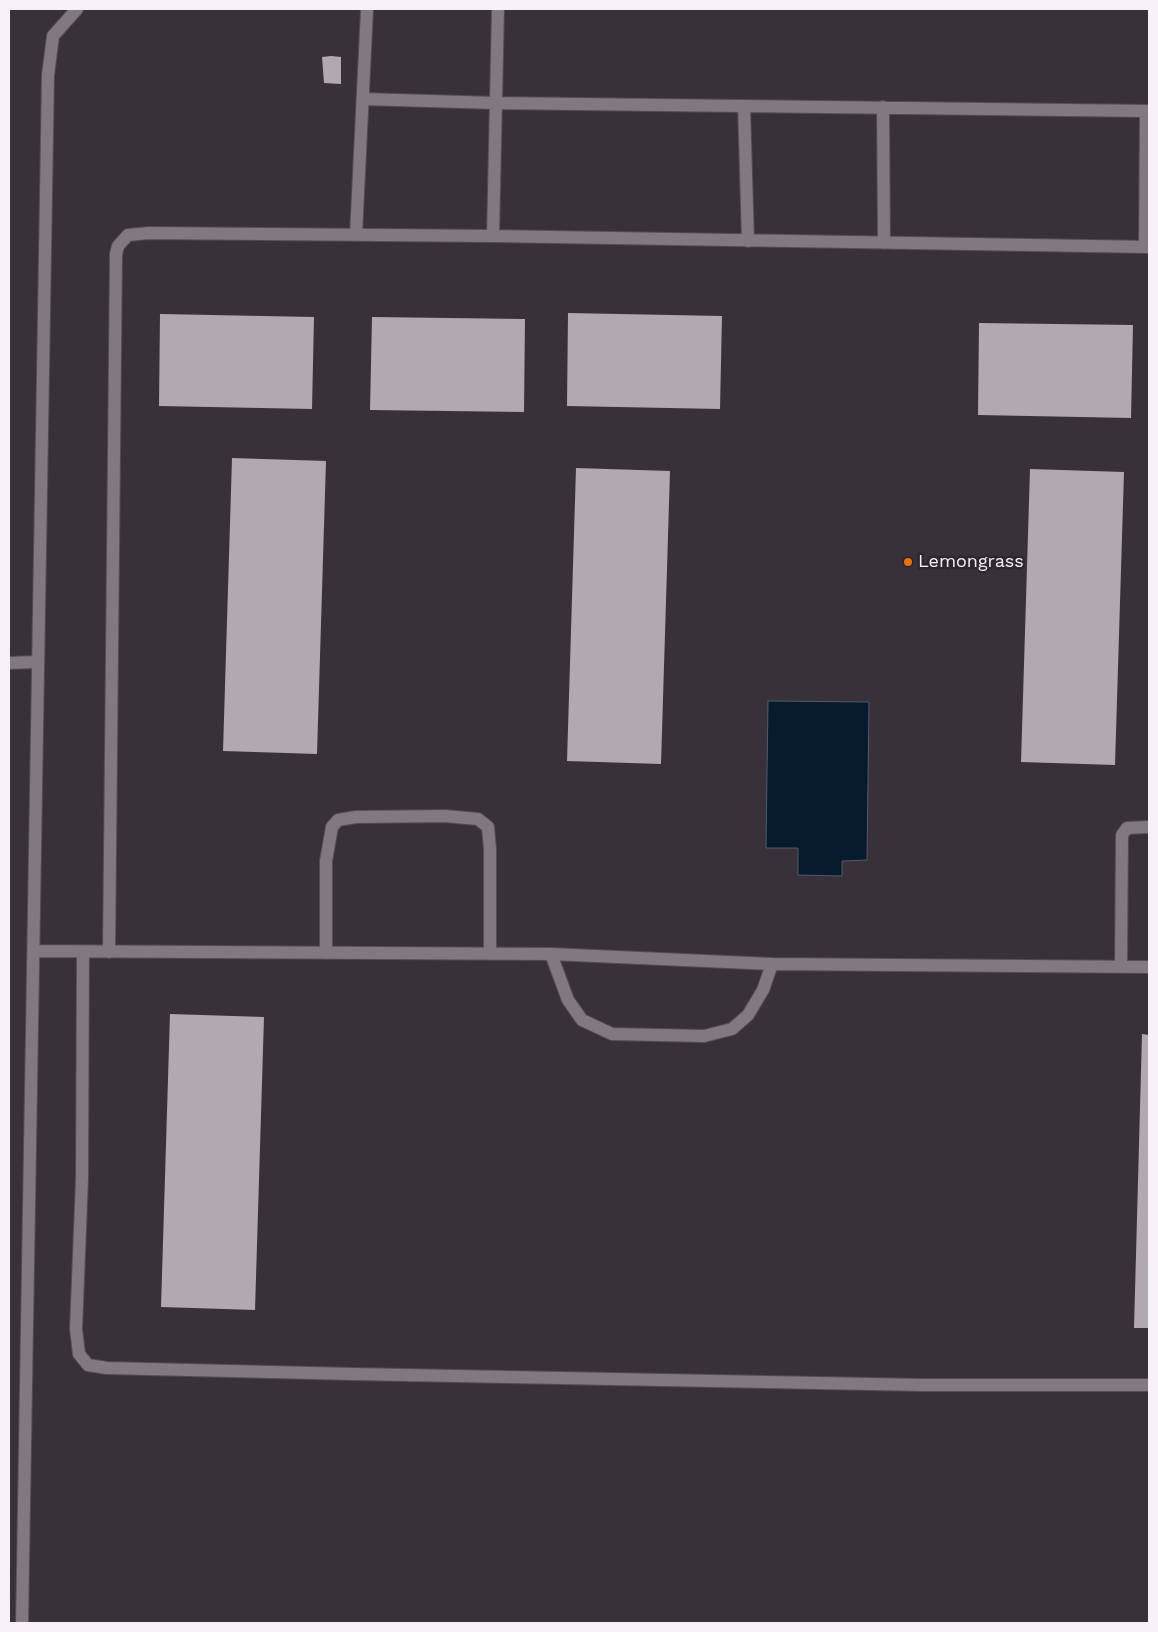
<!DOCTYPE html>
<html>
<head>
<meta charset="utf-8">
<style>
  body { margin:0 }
  #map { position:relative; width:1158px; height:1632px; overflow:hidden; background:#39313a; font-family:"Work Sans",sans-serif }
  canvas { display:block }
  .frame { position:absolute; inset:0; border:10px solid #f6f1f6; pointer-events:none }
</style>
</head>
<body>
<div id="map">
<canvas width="1158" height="1632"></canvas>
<div class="frame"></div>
</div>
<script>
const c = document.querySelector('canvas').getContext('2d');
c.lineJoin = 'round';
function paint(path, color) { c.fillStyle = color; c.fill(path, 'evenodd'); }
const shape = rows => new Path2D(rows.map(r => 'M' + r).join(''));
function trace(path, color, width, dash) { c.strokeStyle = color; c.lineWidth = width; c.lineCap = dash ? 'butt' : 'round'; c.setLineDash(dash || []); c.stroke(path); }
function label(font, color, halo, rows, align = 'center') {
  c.font = font + ' "Work Sans",sans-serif'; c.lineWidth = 5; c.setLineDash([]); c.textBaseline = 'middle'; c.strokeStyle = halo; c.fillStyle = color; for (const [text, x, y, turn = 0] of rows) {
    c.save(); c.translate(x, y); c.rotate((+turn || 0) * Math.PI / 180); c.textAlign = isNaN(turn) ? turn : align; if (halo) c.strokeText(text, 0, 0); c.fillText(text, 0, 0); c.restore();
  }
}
const water = shape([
  [768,701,869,702,867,860,842,861,842,876,798,875,798,848,766,848,768,701]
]);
paint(water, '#071b2d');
trace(water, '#4f5b69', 1);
paint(shape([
  [331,56,341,57,341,84,324,83,322,57],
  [568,313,722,316,720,409,567,406],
  [160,314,314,317,312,409,159,406],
  [372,317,525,319,524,412,370,410],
  [979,323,1133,325,1131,418,978,415],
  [232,458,326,461,317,754,223,751],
  [576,468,670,471,661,764,567,761],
  [1030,469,1124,472,1115,765,1021,762],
  [170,1014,264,1017,255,1310,161,1307],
  [1142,1034,1149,1035,1149,1328,1134,1328]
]), '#b1a8b2');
const minor = shape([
  [363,99,496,103,1149,111],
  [744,106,748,241],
  [883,107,884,243],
  [356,235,367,9],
  [493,236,498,9],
  [1145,247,1146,111],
  [9,663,36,662],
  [34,951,551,954,772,964,1149,967],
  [83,952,82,1179,76,1329,79,1354,88,1365,107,1368,353,1374,922,1385,1149,1385],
  [109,952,116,254,118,246,128,235,149,233,493,236,1149,247],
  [326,953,326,861,332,827,338,820,356,817,445,816,478,819,488,827,490,849,490,954],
  [551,954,568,1000,582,1020,612,1034,704,1036,732,1029,748,1015,763,990,772,964],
  [1121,966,1122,835,1127,828,1149,827],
  [22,1623,48,75,53,36,77,9]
]);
trace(minor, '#534d54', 14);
trace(minor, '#817882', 12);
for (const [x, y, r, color] of [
  [908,562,5,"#e8710a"]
]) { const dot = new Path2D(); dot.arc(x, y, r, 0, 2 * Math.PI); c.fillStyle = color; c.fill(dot); trace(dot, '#2f272f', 2); }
label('18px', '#f6f1f6', '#2f272f', [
  ["Lemongrass",918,562]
], 'left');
</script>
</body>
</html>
